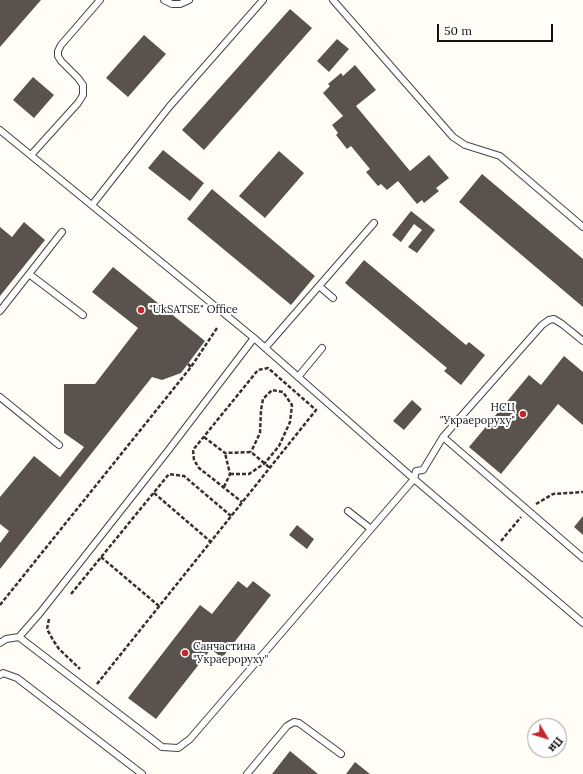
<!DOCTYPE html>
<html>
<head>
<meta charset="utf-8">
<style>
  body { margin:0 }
  #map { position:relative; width:583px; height:774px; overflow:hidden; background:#fffdf5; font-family:Lora,serif }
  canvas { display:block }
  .north { position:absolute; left:527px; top:718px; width:40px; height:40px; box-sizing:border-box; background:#fff; border:1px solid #a0a0a0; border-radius:50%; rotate:128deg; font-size:11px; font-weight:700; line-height:16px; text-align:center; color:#111 }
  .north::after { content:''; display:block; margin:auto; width:14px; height:18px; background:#c4262e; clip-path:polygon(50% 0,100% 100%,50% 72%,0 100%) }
  .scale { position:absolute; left:437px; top:24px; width:116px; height:18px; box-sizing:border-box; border:2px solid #111; border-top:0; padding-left:5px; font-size:12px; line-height:14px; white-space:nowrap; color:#111; -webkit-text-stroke:3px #fff; paint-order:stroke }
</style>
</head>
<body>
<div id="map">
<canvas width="583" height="774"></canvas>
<div class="north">Пн</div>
<div class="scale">50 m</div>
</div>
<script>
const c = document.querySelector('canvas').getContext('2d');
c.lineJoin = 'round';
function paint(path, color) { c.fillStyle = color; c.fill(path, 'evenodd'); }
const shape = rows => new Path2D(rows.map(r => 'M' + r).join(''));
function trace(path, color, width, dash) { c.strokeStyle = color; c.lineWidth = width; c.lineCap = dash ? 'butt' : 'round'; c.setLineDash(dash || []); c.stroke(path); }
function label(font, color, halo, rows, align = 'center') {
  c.font = font + ' Lora,serif'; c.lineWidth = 4; c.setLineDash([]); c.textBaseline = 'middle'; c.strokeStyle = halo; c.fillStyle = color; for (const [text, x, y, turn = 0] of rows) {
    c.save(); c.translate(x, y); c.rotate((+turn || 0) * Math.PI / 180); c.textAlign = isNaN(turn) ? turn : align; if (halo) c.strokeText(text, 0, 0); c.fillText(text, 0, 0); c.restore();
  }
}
paint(shape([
  [0,0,41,0,0,47],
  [290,9,312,28,204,150,182,130],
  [144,35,166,54,128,97,106,78],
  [337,39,349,49,329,72,317,61],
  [355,65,376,90,356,106,410,171,429,155,449,178,436,188,439,191,424,203,422,200,417,204,398,181,387,190,381,184,378,186,366,172,370,169,351,146,347,149,336,135,338,133,332,125,343,116,323,93,330,86,328,84,341,73,343,76],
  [33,77,54,95,34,118,13,100],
  [163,150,204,183,190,201,148,168],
  [279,151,304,173,265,218,239,196],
  [482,174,583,259,583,307,459,202],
  [212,189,315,276,291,305,187,219],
  [411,211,435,230,417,253,408,247,422,230,414,224,401,242,392,235],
  [24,222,45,240,0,296,0,227,12,237],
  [364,260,466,345,469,342,485,355,461,385,444,371,447,368,345,283],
  [113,267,205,341,181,373,162,380,152,377,0,569,0,543,9,531,0,524,0,497,34,456,60,477,84,447,64,433,64,384,95,384,138,328,92,292],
  [564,356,583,372,583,425,558,404,501,474,469,447,529,375,541,385],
  [412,400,422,409,404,430,393,421],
  [583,516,583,535,574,527],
  [297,525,314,539,307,549,289,535],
  [238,581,247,588,253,581,271,595,222,658,211,649,156,719,128,698,200,605,212,614],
  [290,751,318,774,272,774],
  [355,762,370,774,346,774]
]), '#5a524d');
const lane = shape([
  [164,0,172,4,180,4,189,0],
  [333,0,453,137,465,145,500,156,583,227],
  [0,130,254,338,414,479,583,623],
  [31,155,78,103,83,95,83,85,78,78,61,61,58,56,58,51,61,45,100,0],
  [92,205,169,107,263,0],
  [29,274,83,315],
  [319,286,333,298],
  [0,311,62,232],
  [265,348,374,223],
  [298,377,322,348],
  [0,397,59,445],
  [443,437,583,558],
  [348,511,371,529],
  [19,637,162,747,178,748,190,739,414,479,416,471,423,470,443,437,542,325,549,320,554,319,562,324,583,341],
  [0,643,6,639,19,637,40,613,167,452,254,338],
  [0,675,3,673,17,678,142,774],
  [247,774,287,726,294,722,299,723,341,754]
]);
trace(lane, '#444', 8);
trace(shape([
  [188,364,191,367],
  [204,437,225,453,251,452,270,468],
  [230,474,249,474,265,463,279,446,290,422,292,405,283,392,272,390,263,399,261,410,260,433,251,452],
  [224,487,230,474,225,453],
  [154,493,211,542],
  [536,504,553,494,583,492],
  [501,541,521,517],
  [101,557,159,606],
  [71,594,169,474,184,476,231,516],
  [0,605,191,367,217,328],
  [49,619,47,629,53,640,59,649,80,669],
  [97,684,316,410,268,368,258,370,193,450,194,460,199,468,242,502]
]), '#333', 2.5, [4, 2]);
trace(lane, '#fff', 6);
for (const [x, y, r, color] of [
  [141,310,4,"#c4262e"],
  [523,414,4,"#c4262e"],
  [185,653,4,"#c4262e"]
]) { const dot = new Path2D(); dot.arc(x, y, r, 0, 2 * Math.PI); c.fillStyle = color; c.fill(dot); trace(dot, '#fff', 1.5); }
label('11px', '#111', '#fff', [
  ["\"UkSATSE\" Office",149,310],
  ["НСЦ",515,408,"right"],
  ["\"Украероруху\"",515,421,"right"],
  ["Санчастина",193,647],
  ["\"Украероруху\"",193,660]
], 'left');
</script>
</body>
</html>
